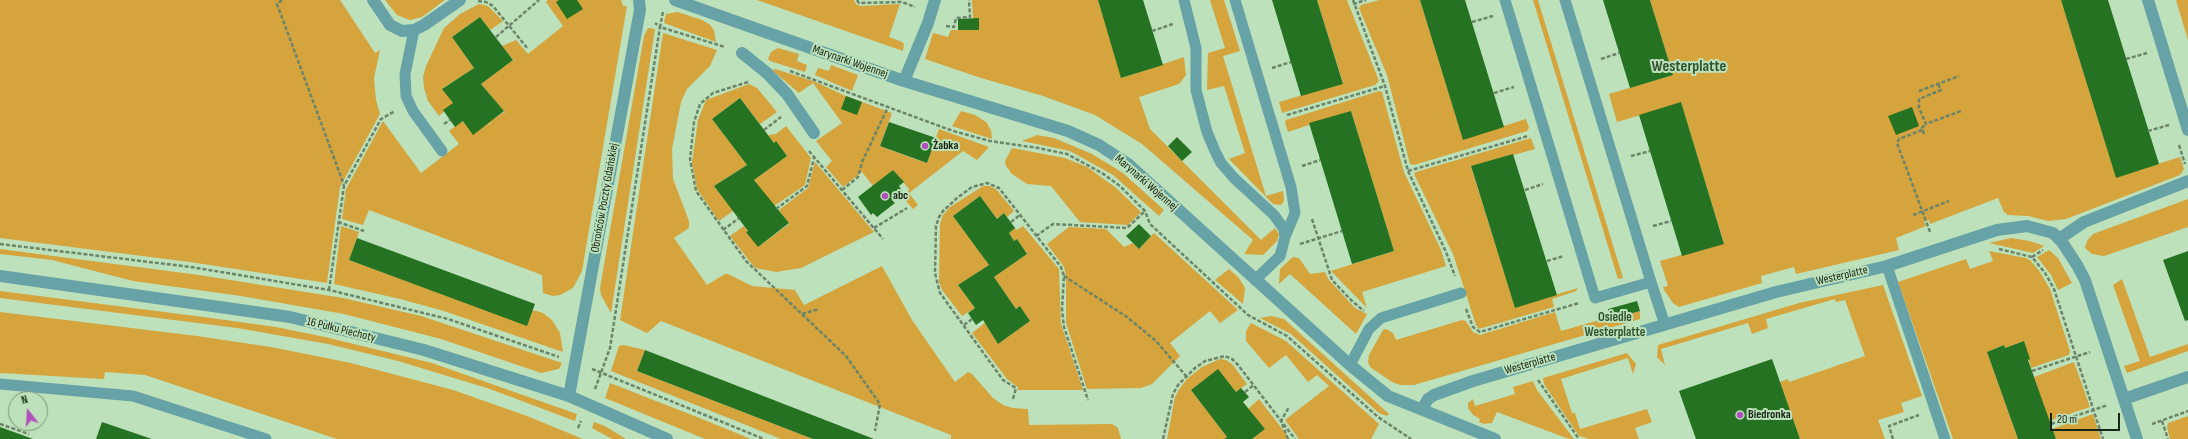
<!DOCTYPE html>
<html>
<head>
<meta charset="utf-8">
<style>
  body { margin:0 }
  #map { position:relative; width:2188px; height:439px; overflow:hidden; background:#bde1ba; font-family:"Sofia Sans Condensed",sans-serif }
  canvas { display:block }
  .north { position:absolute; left:8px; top:391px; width:40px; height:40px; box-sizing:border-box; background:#bde1ba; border:1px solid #7b9678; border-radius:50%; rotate:343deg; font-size:11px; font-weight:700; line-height:16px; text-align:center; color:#172516 }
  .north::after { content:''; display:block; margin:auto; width:14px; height:18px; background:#b052bc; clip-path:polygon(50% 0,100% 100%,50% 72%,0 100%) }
  .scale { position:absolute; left:2050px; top:413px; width:70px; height:18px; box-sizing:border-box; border:2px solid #172516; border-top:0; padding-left:5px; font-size:12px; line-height:14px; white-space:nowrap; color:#172516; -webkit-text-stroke:3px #bde1ba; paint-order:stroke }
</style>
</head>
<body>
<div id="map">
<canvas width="2188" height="439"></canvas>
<div class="north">N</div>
<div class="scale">20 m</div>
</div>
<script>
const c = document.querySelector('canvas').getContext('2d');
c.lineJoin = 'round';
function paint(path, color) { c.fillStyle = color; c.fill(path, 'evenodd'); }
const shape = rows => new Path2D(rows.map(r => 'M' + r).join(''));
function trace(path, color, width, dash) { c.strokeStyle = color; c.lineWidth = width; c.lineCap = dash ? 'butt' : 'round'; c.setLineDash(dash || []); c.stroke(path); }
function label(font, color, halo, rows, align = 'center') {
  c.font = font + ' "Sofia Sans Condensed",sans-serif'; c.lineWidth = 4; c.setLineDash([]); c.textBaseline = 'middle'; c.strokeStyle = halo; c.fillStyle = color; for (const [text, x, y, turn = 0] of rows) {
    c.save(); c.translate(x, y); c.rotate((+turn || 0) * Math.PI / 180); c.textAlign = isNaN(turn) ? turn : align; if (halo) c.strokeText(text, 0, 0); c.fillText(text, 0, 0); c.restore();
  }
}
paint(shape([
  [0,0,340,0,375,53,380,50,374,78,376,100,380,114,340,187,327,283,190,262,0,238],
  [385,0,445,0,422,17,410,20,397,15],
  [548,0,621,0,623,6,627,6,582,271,573,288,560,295,553,296,543,293,542,275,369,210,363,225,342,219,346,189,383,121,421,173,459,144,449,131,463,121,488,123,491,126,489,122,504,112,507,115,481,84,498,71,500,75,498,71,513,60,516,63,502,46,516,40,528,54,563,26,546,2],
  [757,0,854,0,856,4,860,6,900,4,889,37,902,42,904,44,903,51],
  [972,0,1098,0,1122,78,1184,57,1186,75,1179,84,1139,97,1150,129,1261,240,1275,228,1279,234,1277,241,1263,255,1244,254,1253,240,1142,144,1095,115,1043,96,978,77,925,59,933,33,948,37,951,30,979,30,979,19,973,18],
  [1210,0,1224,0,1240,51,1223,56,1266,196,1283,191,1284,201,1281,205,1273,204,1229,159,1245,153,1224,86,1207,90,1208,53,1225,48],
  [1317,0,1347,0,1379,81,1375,85,1282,113,1279,102,1343,83],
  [1379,0,1420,0,1463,139,1526,119,1529,128,1527,131,1414,165,1410,164,1387,75,1359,8,1361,5],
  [1533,0,1538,0,1623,278,1618,279],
  [1650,0,2061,0,2116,177,2180,157,2184,169,2180,175,2066,219,2048,221,2028,216,2008,215,2004,212,1998,198,1930,224,1929,220,1924,222,1926,226,1896,238,1899,250,1796,274,1794,267,1761,276,1762,283,1679,307,1673,303,1664,290,1663,287,1668,286,1660,261,1724,243,1681,103,1617,122,1609,94,1673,75],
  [2176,0,2188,0,2188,40],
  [479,4,488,6,503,21,490,30,480,17,452,37,474,68,443,88,453,103,439,116,428,101,424,88,423,77,426,66,444,28,460,14],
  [678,12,702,20,710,25,714,30,716,42,664,23,666,14],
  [648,28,655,29,611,313,601,295,600,288,644,36],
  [663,33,717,50,710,66,687,89,681,102,672,149,673,179,689,221,689,228,674,238,707,285,725,274,728,274,752,286,795,290,804,305,882,266,912,320,955,382,968,372,972,374,993,398,1003,405,1013,408,1028,409,1029,425,1112,424,1118,428,1121,439,951,439,951,435,661,321,647,333,620,320],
  [778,48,799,54,797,61,807,65,805,72,770,61,768,59,771,52],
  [831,65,858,75,852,91,815,75,818,68,829,71],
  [775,69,813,81,846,96,892,113,880,146,912,158,927,163,939,129,989,147,977,160,963,151,909,193,918,205,913,209,905,200,909,189,893,170,873,186,862,172,843,187,826,167,832,161,816,141,842,123,813,83,799,93,772,70],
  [749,84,757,88,777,112,760,124,740,98,712,119,747,165,714,186,733,211,719,221,697,189,695,179,692,162,698,120,706,100],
  [1379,91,1382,92,1404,172,1441,250,1446,266,1362,292,1367,308,1331,271,1394,251,1351,111,1288,132,1285,122,1286,120],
  [961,111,975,115,986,122,991,130,992,139,952,126],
  [786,126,811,158,805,185,774,206,754,180,787,156,776,142,774,143,768,135,776,134],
  [1037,135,1054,138,1092,154,1123,173,1164,210,1159,216,1113,175,1070,151,1022,141],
  [1531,138,1535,149,1471,167,1515,307,1578,288,1576,291,1552,299,1554,307,1479,329,1476,325,1453,254,1414,174,1416,172],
  [1012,148,1065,158,1087,167,1115,187,1141,212,1128,225,1080,222,1051,186,1027,184,1012,174,1006,166,1005,161],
  [815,162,874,232,801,268,776,272,755,268,730,236,744,226,758,247,789,224,779,210,808,188],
  [983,186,990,186,996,189,1014,211,1007,217,1004,213,997,219,980,196,953,216,989,265,958,285,975,308,962,316,942,290,939,282,940,224,943,215,950,207],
  [2188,199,2188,227,2104,256,2092,254,2085,248,2087,241,2093,234],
  [341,226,359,232,349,260,527,325,533,310,543,313,552,320,560,333,563,352,444,311,400,299,334,284],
  [1023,226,1059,269,1061,324,1083,390,1017,390,1018,387,1007,379,972,333,985,323,998,344,1030,321,1020,306,1016,309,994,277,1027,254,1017,239,1014,241,1009,233,1015,228,1017,230],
  [1069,227,1106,229,1124,247,1133,243,1139,249,1154,233,1238,310,1220,323,1210,311,1170,343,1180,356,1152,384,1141,388,1087,389,1066,323,1066,276,1064,267,1047,244],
  [2011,238,2030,241,2044,246,2033,253,1989,243],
  [0,249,199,275,343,298,421,316,562,363,559,369,541,373,441,339,344,314,241,296,133,281,52,260,0,254],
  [2049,250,2058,258,2072,283,2058,290,2051,275,2037,257],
  [1989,251,2026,258,2030,260,2040,272,2050,289,2070,351,2069,355,2031,368,2024,341,2005,348,2004,345,1987,352,2018,439,1953,439,1898,282,1966,259,1970,269,1993,261],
  [1293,257,1299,258,1310,274,1325,272,1329,280,1355,308,1367,314,1356,334,1290,274,1279,284,1280,269],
  [1229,269,1239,278,1245,288,1243,304,1215,280],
  [2122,279,2150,357,2188,344,2188,351,2127,373,2124,366,2140,361,2113,285],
  [1883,285,1922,396,1901,403,1904,412,1878,420,1885,439,1800,439,1780,382,1788,379,1789,382,1865,356,1845,300,1836,302,1835,299,1766,319,1768,328,1752,334,1748,323,1661,349,1665,365,1657,357,1658,345,1799,303],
  [0,291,211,318,276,327,325,337,432,363,577,414,575,421,490,389,398,361,328,344,237,328,0,298],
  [1640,311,1640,319,1414,385,1400,385,1392,382,1370,367,1368,362,1369,355,1383,330,1386,329,1393,333,1396,340,1462,320,1466,321,1473,332,1480,335,1555,312,1561,331,1610,317,1611,319],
  [0,312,197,336,271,347,351,363,453,390,527,416,583,439,337,439,145,375,105,372,104,379,0,373],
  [1271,316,1284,319,1389,414,1387,416,1379,413,1291,334,1260,318],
  [1251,323,1286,341,1379,424,1371,439,1299,439,1285,420,1329,386,1317,375,1308,382,1286,355,1269,368,1246,341,1246,331],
  [624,345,645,350,637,371,813,439,781,439,611,371,619,346],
  [1627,353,1636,364,1633,374,1628,358,1561,379,1572,413,1575,413,1580,429,1647,409,1652,422,1635,428,1639,439,1589,439,1579,436,1544,384,1543,378],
  [1220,359,1226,360,1232,364,1247,384,1236,392,1218,370,1191,390,1227,437,1224,439,1167,439,1175,397,1180,388,1188,378,1202,367],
  [2074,362,2090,407,2049,421,2034,377],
  [1533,381,1537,390,1574,439,1569,439,1497,412,1492,423,1484,424,1479,422,1480,419,1473,415,1468,408,1468,403,1473,399,1475,406,1515,394,1513,387],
  [610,383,702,419,751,439,705,439,605,398],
  [1259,399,1290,439,1252,439,1265,429,1248,409],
  [2093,414,2101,439,2056,439,2052,429],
  [2188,416,2188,439,2170,439,2167,427,2168,423],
  [594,422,605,426,626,439,612,439,592,428]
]), '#d5a43c');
paint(shape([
  [559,0,577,0,583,9,567,19,556,2],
  [1098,0,1143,0,1163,65,1121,78],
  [1272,0,1317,0,1343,84,1301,96],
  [1420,0,1465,0,1504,127,1463,140],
  [1603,0,1650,0,1673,75,1630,88],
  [2061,0,2108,0,2159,164,2116,178],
  [480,17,513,60,481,84,504,111,473,135,463,121,455,127,443,110,453,103,442,89,474,68,452,37],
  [979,18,979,30,958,30,958,19],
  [846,96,862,102,857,115,841,109],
  [740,98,774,143,776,141,787,156,754,180,789,223,758,247,746,232,748,231,714,186,747,165,712,119],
  [1681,102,1724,244,1682,256,1639,115],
  [1912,107,1919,126,1896,135,1888,116],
  [1351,111,1394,251,1352,264,1309,123],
  [889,122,936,138,927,163,880,146],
  [1177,137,1192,152,1182,161,1168,146],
  [1513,154,1557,295,1515,308,1471,166],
  [893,170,904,182,899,186,902,191,892,200,895,203,877,217,873,213,871,215,858,197],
  [980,196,997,219,1004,213,1015,228,1009,233,1014,241,1017,239,1027,254,994,277,1016,309,1020,306,1030,321,998,344,983,320,976,325,968,313,975,308,958,285,989,265,953,216],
  [1139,224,1151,236,1139,249,1126,236],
  [357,238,535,304,527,326,349,260],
  [2188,251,2188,320,2185,321,2163,260],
  [1637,301,1640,311,1611,319,1608,309],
  [2024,341,2030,359,2028,360,2056,439,2018,439,1987,352,2004,345,2005,348],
  [645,350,874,439,813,439,637,371],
  [1772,359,1800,439,1696,439,1679,391],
  [1218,369,1236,392,1241,388,1249,397,1243,402,1265,429,1252,439,1224,439,1227,437,1191,390],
  [102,422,149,438,152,439,96,439],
  [0,427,33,439,0,439]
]), '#247222');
trace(shape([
  [282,0,277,4,344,185],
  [857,0,859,3,902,2,915,7],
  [1353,0,1385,86,1408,171,1446,252,1455,276],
  [478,1,486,2,493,6,528,49],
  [1353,4,1366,0],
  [663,12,660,27,725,47],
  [1472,22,1493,16],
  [946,26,954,27,956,18,970,17,969,0],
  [1152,31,1173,24],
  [496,37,539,0],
  [1601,59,1619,53],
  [2126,59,2147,53],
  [1272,68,1291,62],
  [790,71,953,131,990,141,1038,148,1067,154,1102,173,1120,186,1145,211,1150,224,1248,315,1287,336,1378,417,1411,439],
  [748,82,713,93,700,104,694,122,690,159,696,191,746,261,846,356,880,404,875,431],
  [1938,84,1941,90,1919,99,1919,108,1926,124,1961,111],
  [1919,91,1959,76],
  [1494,93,1514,87],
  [1287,115,1385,86],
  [444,124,450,120],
  [764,130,781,117],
  [1922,130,1899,139,1897,143,1930,232],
  [2148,131,2169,125],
  [1924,134,1922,128,1926,124],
  [2179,145,2185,164],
  [809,151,883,239],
  [1631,156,1650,151],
  [1302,166,1320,160],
  [1408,171,1528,136],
  [842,190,858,177,862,162,888,107],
  [1525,190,1543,184],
  [776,209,807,186,814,158],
  [1913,215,1949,201],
  [1312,219,1332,280,1352,301,1364,311],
  [338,222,364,231],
  [1011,222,1020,215],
  [1653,226,1671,221],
  [874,228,907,208],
  [723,230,739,218],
  [1036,236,1053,224,1127,228,1145,211],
  [0,244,191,267,329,290,448,319,559,357],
  [1300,244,1342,231],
  [1999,249,2032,257,2045,273,2054,289,2103,439],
  [2032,257,2043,250],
  [1547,261,1564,256],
  [1064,276,1127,317,1156,341,1186,376],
  [329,290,344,186,381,119,395,111],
  [1466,309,1473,327,1480,332,1579,303],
  [802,314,819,309],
  [964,325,972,319],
  [592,369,764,439],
  [2032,371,2090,352],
  [1538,380,1579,439],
  [595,389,610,348,660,27,655,23],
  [1245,392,1254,385],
  [1013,399,1016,388,1003,380,940,293,935,273,936,226,939,217,943,211,957,198,972,187,987,183,999,188,1061,267,1064,276,1062,309,1064,327,1088,400],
  [2162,421,2168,439],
  [0,424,29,434],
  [2051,424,2108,405],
  [2152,424,2188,411],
  [578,428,581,421],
  [1163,439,1173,394,1178,385,1195,368,1205,361,1225,356,1232,359,1238,365,1295,439],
  [1288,439,1281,421,1289,407],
  [1893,439,1889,426,1919,415]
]), '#6c856a', 2.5, [4, 2]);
trace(shape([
  [1184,0,1196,48,1196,90,1207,132,1215,151,1221,163,1234,178,1274,215,1284,229,1285,237,1280,256,1255,280],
  [1235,0,1291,187,1295,213,1285,237],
  [1505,0,1595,298,1651,282,1565,0],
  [414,30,405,74,406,96,413,111,442,151],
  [1887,266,1945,439],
  [1651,282,1665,325],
  [1350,365,1369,329,1381,318,1461,293],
  [0,384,133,396,266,439]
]), '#67a2a7', 11);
trace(shape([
  [373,0,390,25,402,31,414,30,424,25,460,0],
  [675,0,904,81,1068,131,1099,145,1128,164,1350,365,1388,396,1495,439],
  [2148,0,2188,130],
  [742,53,767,73,787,94,814,133],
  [904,81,928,23,935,0],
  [2059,239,2084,222,2188,181],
  [0,276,290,317,424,350,569,396,667,439],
  [569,396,640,10,639,0],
  [2124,399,2188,377],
  [1422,409,1428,399,1434,395,1473,381,1776,292,1887,266,1997,230,2027,226,2053,233,2062,242,2077,265,2085,280,2137,439]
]), '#67a2a7', 12);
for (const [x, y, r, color] of [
  [925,146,4,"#b052bc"],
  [885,196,4,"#b052bc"],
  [1740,415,4,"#b052bc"]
]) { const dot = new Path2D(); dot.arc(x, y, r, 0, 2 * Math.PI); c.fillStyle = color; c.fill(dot); trace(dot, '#bde1ba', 1.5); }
label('12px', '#172516', '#bde1ba', [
  ["Marynarki Wojennej",850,62,19],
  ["Marynarki Wojennej",1146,183,41],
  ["Obrońców Poczty Gdańskiej",605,198,-80],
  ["Westerplatte",1842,276,-13],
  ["16 Pułku Piechoty",341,330,14],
  ["Westerplatte",1530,364,-16]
]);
label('bold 12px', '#172516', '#bde1ba', [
  ["Żabka",933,146],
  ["abc",893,196],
  ["Biedronka",1748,415]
], 'left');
label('bold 13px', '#335231', '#bde1ba', [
  ["Osiedle",1615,318],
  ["Westerplatte",1615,333]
]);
label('bold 16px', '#335231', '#bde1ba', [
  ["Westerplatte",1689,67]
]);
</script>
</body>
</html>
